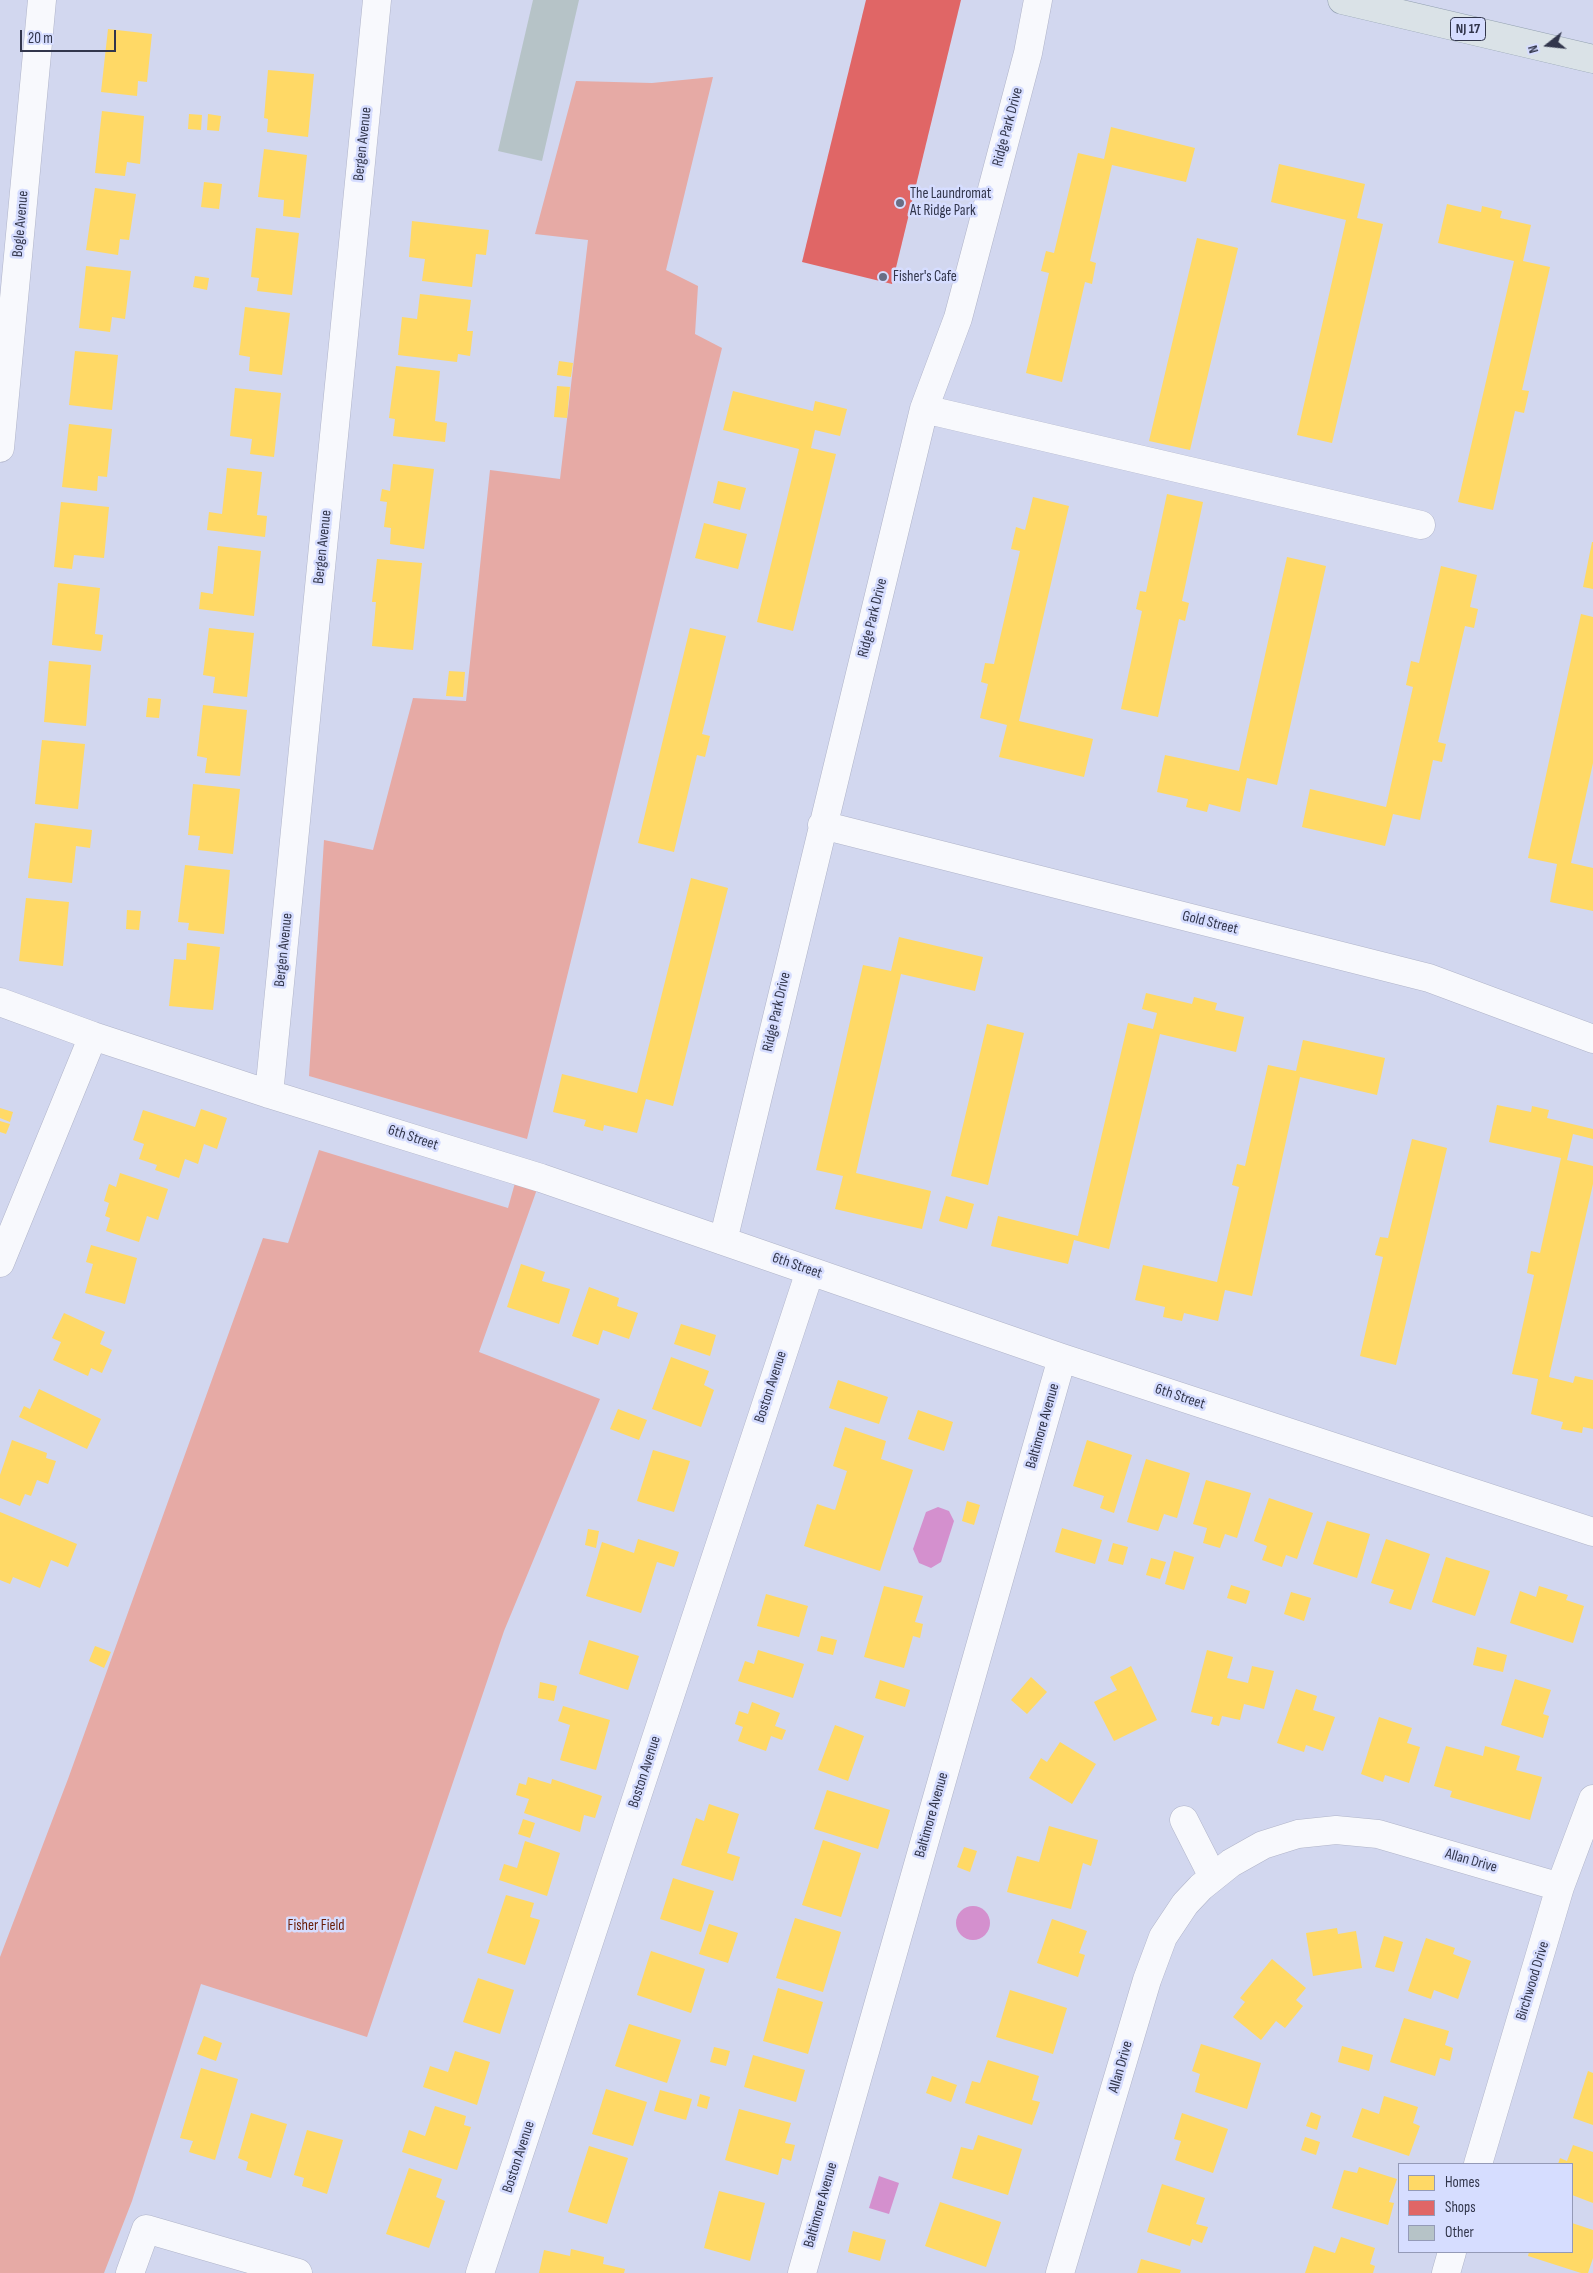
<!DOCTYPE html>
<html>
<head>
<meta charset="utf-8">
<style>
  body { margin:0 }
  #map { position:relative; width:1593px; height:2273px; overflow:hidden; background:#d2d7ef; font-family:"Sofia Sans Condensed",sans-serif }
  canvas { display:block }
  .legend { position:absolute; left:1398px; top:2163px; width:175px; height:90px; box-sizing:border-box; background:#d6ddff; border:1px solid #949ab7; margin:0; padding:6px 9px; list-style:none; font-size:15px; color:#32364c }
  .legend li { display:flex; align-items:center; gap:10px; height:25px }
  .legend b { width:25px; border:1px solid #949ab7 }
  .north { position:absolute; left:1523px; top:20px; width:50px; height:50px; -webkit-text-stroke:4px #d6ddff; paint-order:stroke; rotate:254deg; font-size:14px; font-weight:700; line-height:20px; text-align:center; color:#32364c }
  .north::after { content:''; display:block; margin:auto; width:18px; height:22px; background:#32364c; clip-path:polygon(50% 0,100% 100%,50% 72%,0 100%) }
  .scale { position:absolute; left:20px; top:30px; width:96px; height:22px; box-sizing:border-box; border:2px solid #32364c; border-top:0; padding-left:6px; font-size:15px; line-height:18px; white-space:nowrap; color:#32364c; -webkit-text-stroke:4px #d6ddff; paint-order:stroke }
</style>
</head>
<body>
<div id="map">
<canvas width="1593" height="2273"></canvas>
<ul class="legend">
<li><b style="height:14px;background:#ffd966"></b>Homes</li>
<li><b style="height:14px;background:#e06666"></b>Shops</li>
<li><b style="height:14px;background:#b6c3c7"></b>Other</li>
</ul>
<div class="north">N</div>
<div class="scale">20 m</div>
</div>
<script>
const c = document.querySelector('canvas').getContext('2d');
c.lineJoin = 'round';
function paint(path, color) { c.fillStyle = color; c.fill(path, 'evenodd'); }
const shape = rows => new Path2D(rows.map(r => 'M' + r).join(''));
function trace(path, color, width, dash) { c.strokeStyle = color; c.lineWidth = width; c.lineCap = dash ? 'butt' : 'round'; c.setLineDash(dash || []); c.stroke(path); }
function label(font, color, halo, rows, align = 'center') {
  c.font = font + ' "Sofia Sans Condensed",sans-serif'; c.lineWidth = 5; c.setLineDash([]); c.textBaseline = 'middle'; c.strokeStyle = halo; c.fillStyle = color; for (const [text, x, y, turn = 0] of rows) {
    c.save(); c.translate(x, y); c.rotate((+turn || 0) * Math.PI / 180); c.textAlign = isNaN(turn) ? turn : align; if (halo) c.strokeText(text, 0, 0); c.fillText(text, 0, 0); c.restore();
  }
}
paint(shape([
  [713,77,666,270,698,286,695,334,722,348,527,1139,309,1076,324,840,373,850,413,698,466,701,490,470,560,479,588,240,535,234,576,81,652,83],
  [319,1150,508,1208,518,1172,541,1178,479,1352,600,1399,504,1631,367,2037,201,1984,132,2201,104,2273,0,2273,0,1957,68,1779,263,1238,288,1243]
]), '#e6aaa5');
paint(shape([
  [938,1507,949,1511,954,1521,941,1562,931,1568,919,1563,913,1549,926,1512],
  '956 1923a17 17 0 1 1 34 0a17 17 0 1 1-34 0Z',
  [879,2176,899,2183,889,2214,869,2208]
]), '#d490ce');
paint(shape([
  [108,29,152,34,147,82,138,81,137,96,101,92],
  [268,70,314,74,308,137,267,132,268,119,264,118],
  [102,111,144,116,140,164,127,162,125,176,95,173],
  [189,114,202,115,201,130,188,129],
  [208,114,221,116,219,131,207,130],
  [1111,127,1195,148,1186,182,1112,165,1090,261,1096,263,1092,284,1085,282,1062,382,1026,373,1049,273,1041,271,1046,251,1054,253,1078,153,1104,159],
  [264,149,307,155,300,218,283,216,284,200,258,197],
  [1279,164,1365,184,1357,218,1383,224,1332,443,1297,435,1346,220,1271,202],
  [204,182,222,184,219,209,201,207],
  [95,188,136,194,129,240,120,239,118,255,86,250],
  [1447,204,1481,212,1482,206,1502,211,1500,218,1531,225,1523,261,1550,267,1522,390,1529,391,1524,413,1515,411,1493,510,1458,502,1514,261,1438,243],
  [412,221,489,230,486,255,476,254,472,287,422,281,425,259,409,257],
  [256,228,299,233,292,295,257,291,259,278,251,277],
  [1197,238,1238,248,1190,450,1149,441],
  [86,266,131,271,125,319,112,317,110,332,79,328],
  [195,276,209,278,207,290,193,287],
  [420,294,471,300,467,331,473,331,470,356,458,354,457,362,398,355,402,317,417,319],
  [245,307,290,313,282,375,249,371,250,357,239,355],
  [75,351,118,355,112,410,69,405],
  [559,361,573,363,571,377,557,375],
  [396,366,440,371,435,421,447,423,445,442,393,436,395,419,389,418],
  [557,386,570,387,567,418,554,417],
  [235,388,281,393,274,457,250,454,252,439,230,436],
  [733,391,813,411,815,401,847,409,840,436,815,430,811,448,836,454,793,631,757,622,799,449,723,430],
  [69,424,112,429,107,477,98,476,97,491,62,487],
  [393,464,434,469,424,549,390,544,391,528,384,527,387,502,380,501,382,489,390,491],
  [227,468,262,472,257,515,267,516,265,537,207,530,209,512,222,514],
  [718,481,746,488,740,510,713,503],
  [1167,494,1203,502,1182,601,1189,603,1185,621,1179,619,1158,717,1121,709,1142,611,1136,609,1140,591,1146,592],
  [1033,497,1069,506,1019,721,1093,739,1084,777,999,757,1007,725,980,718,988,684,981,682,985,663,994,664,1020,551,1011,549,1016,527,1025,530],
  [61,502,109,507,104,558,74,555,72,569,54,567],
  [704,523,747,534,738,569,695,558],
  [1592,542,1593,542,1593,589,1583,587],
  [218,546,261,551,254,616,199,609,201,592,213,594],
  [1287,557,1326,566,1277,785,1247,778,1240,812,1209,804,1207,812,1186,807,1188,799,1157,792,1165,755,1239,771],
  [377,559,422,563,413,650,372,646,376,602,372,602],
  [1441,566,1477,575,1470,607,1478,609,1474,628,1465,626,1438,742,1446,744,1442,762,1433,760,1420,820,1393,814,1385,846,1302,827,1310,789,1386,807,1413,687,1406,685,1411,661,1419,663],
  [58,583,100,588,95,634,103,635,101,651,52,645],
  [1581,614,1593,617,1593,763,1571,863,1593,868,1593,911,1550,902,1557,864,1528,858],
  [209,628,254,633,247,697,213,693,215,677,203,675],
  [690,628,726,636,702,734,710,736,705,757,697,755,674,852,638,843],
  [49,661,91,665,86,726,44,722],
  [449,671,465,672,463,697,446,696],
  [148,698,161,699,159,718,146,717],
  [203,705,247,710,240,776,205,773,207,758,197,756],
  [42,740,85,744,78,809,35,804],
  [193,784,240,789,233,854,198,850,200,836,188,835],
  [35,823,92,830,90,848,76,846,72,883,28,878],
  [185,865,230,870,224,934,188,930,189,923,178,922],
  [691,878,728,888,673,1106,646,1099,637,1133,604,1125,603,1131,599,1130,584,1126,586,1120,553,1112,562,1074,637,1093],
  [26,898,69,902,63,966,19,961],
  [127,910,141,911,139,930,126,929],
  [899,937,983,957,975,991,901,974,856,1173,931,1191,922,1229,835,1209,843,1176,816,1170,863,965,891,971],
  [187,943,220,947,213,1010,169,1006,174,959,186,960],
  [1146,993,1192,1004,1194,997,1217,1003,1215,1010,1244,1017,1236,1052,1160,1034,1109,1249,1074,1240,1068,1264,991,1246,998,1216,1078,1236,1128,1023,1153,1029,1157,1013,1142,1009],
  [987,1024,1024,1033,988,1185,951,1176],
  [1303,1040,1385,1058,1377,1095,1300,1077,1252,1296,1225,1290,1218,1321,1184,1313,1182,1321,1163,1317,1165,1307,1135,1300,1143,1265,1217,1282,1239,1187,1232,1185,1237,1164,1245,1166,1268,1065,1296,1071],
  [1497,1105,1531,1112,1532,1106,1549,1110,1547,1118,1593,1129,1593,1139,1573,1134,1567,1160,1593,1166,1593,1184,1549,1377,1573,1383,1575,1376,1593,1380,1593,1429,1583,1427,1582,1433,1561,1429,1563,1422,1531,1414,1538,1379,1512,1374,1534,1275,1527,1273,1531,1251,1540,1253,1561,1158,1489,1142],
  [0,1108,13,1112,10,1122,0,1118],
  [201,1109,227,1118,217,1149,204,1144,198,1164,185,1159,179,1178,155,1170,157,1165,139,1159,144,1144,133,1140,143,1110,195,1127],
  [0,1121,10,1124,6,1134,0,1132],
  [1412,1139,1447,1148,1396,1365,1360,1356,1383,1257,1375,1255,1380,1237,1388,1238],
  [120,1173,168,1189,158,1220,147,1216,139,1242,106,1231,110,1218,105,1216,109,1203,104,1201,109,1184,116,1187],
  [946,1196,974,1204,967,1229,939,1221],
  [91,1245,137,1258,125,1304,85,1293,93,1264,86,1262],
  [521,1264,545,1272,542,1281,570,1289,559,1324,507,1307],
  [589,1287,619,1298,617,1306,638,1313,629,1339,603,1330,598,1345,572,1336],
  [64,1313,105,1332,100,1344,112,1350,102,1373,91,1368,88,1376,53,1360,61,1342,52,1338],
  [681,1324,716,1335,710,1356,674,1344],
  [671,1357,709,1371,704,1385,714,1390,701,1427,652,1409],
  [838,1380,888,1397,879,1424,829,1408],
  [39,1389,101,1419,87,1449,19,1417,24,1406,30,1409],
  [618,1409,647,1420,639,1440,610,1429],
  [918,1410,953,1422,944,1451,908,1439],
  [845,1427,886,1441,881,1459,913,1470,880,1571,804,1546,817,1504,835,1510,847,1471,833,1466],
  [12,1440,47,1453,46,1458,56,1461,48,1484,37,1480,31,1496,25,1494,20,1506,0,1498,0,1475],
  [1087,1440,1132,1455,1114,1513,1100,1508,1104,1496,1073,1486],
  [653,1450,690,1461,674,1512,637,1501],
  [1146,1459,1190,1473,1177,1518,1164,1514,1158,1531,1127,1522],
  [1206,1480,1251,1493,1237,1538,1225,1534,1220,1548,1203,1543,1207,1528,1193,1524],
  [1269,1498,1313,1513,1297,1559,1286,1555,1282,1567,1262,1560,1267,1546,1254,1541],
  [967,1501,980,1505,974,1525,962,1521],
  [0,1512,77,1544,68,1567,51,1560,40,1588,13,1577,10,1584,0,1580],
  [1327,1521,1370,1534,1357,1578,1313,1564],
  [1062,1528,1102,1540,1095,1564,1055,1552],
  [588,1529,599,1531,596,1548,585,1545],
  [638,1539,679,1552,674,1567,657,1562,641,1613,586,1596,602,1542,634,1553],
  [1386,1539,1430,1554,1411,1610,1389,1603,1394,1590,1371,1583],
  [1113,1543,1128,1547,1123,1565,1108,1561],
  [1174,1551,1194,1557,1184,1590,1165,1584],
  [1446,1557,1490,1571,1475,1616,1432,1602],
  [1151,1558,1166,1562,1160,1579,1146,1575],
  [1231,1585,1250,1591,1246,1604,1227,1598],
  [884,1586,923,1596,915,1622,923,1624,920,1638,913,1636,904,1668,864,1657],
  [1539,1586,1568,1595,1566,1600,1584,1606,1573,1643,1510,1623,1520,1591,1536,1597],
  [1291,1592,1311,1598,1304,1621,1284,1614],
  [766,1594,808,1606,799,1637,757,1626],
  [821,1636,837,1640,833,1655,817,1651],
  [589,1640,639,1656,628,1690,579,1674],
  [95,1646,111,1652,104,1668,89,1661],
  [1477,1647,1507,1655,1503,1672,1473,1665],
  [758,1650,804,1664,793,1698,738,1681,745,1661,754,1664],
  [1207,1650,1233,1657,1227,1678,1248,1683,1252,1666,1274,1671,1264,1709,1244,1704,1240,1720,1222,1716,1219,1726,1211,1724,1213,1717,1191,1712],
  [1131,1666,1157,1720,1114,1741,1094,1702,1117,1690,1110,1677],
  [1031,1677,1047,1692,1027,1714,1011,1700],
  [1515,1679,1551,1690,1543,1714,1549,1716,1543,1738,1501,1725],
  [880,1680,910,1690,905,1707,875,1698],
  [540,1682,557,1686,554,1701,538,1698],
  [1296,1689,1317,1696,1313,1710,1335,1717,1323,1751,1306,1745,1304,1752,1277,1743],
  [752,1702,780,1713,775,1726,786,1730,782,1740,771,1736,766,1751,738,1741,743,1727,735,1724,739,1711,748,1714],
  [563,1706,610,1720,596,1770,560,1760,570,1725,558,1721],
  [1379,1717,1412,1728,1407,1743,1420,1747,1409,1783,1385,1775,1383,1782,1361,1774],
  [835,1725,864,1736,848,1781,818,1770],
  [1060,1742,1096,1764,1072,1804,1029,1778,1041,1758,1047,1762],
  [1446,1746,1483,1756,1485,1746,1520,1756,1516,1770,1542,1777,1530,1820,1450,1797,1452,1791,1434,1786],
  [528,1777,551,1784,552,1779,602,1796,595,1818,584,1815,580,1832,524,1813,529,1799,516,1795,519,1783,526,1785],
  [827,1790,890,1810,878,1849,814,1829],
  [709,1804,739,1814,727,1853,740,1857,733,1881,681,1865,696,1818,704,1821],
  [523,1819,535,1823,530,1838,518,1834],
  [1049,1826,1098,1840,1091,1866,1083,1863,1071,1909,1007,1892,1017,1856,1039,1862],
  [823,1840,861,1853,841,1917,802,1905],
  [525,1841,560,1853,547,1896,499,1880,504,1864,517,1868],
  [964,1847,977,1851,970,1872,957,1867],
  [673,1878,714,1891,701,1932,660,1919],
  [506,1895,534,1903,530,1917,540,1920,525,1965,487,1953],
  [795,1918,841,1932,823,1992,776,1978],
  [1052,1919,1087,1931,1079,1953,1085,1955,1078,1977,1037,1963],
  [709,1924,738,1933,728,1963,699,1954],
  [1337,1928,1338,1934,1356,1931,1362,1968,1313,1976,1306,1933],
  [1384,1936,1403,1942,1394,1972,1375,1967],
  [1426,1938,1455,1948,1453,1954,1471,1961,1458,1999,1434,1990,1431,1999,1408,1991],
  [651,1951,705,1969,691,2013,637,1995],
  [1272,1959,1306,1988,1296,2000,1303,2006,1285,2028,1276,2021,1261,2040,1233,2017,1245,2002,1240,1998],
  [478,1978,514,1990,500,2034,463,2022],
  [778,1988,823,2002,808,2054,763,2041],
  [1010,1990,1067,2008,1053,2054,996,2037],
  [1404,2018,1449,2031,1445,2045,1453,2048,1450,2061,1440,2058,1435,2076,1390,2062],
  [629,2024,681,2040,667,2083,615,2066],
  [204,2036,222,2043,216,2061,197,2054],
  [1201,2044,1261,2063,1247,2109,1195,2092,1200,2074,1192,2071],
  [1342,2046,1373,2055,1369,2071,1338,2062],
  [714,2047,730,2051,726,2066,710,2062],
  [455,2051,490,2062,477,2105,423,2087,430,2066,448,2072],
  [753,2055,805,2070,796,2102,744,2087],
  [988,2060,1039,2076,1032,2100,1040,2102,1032,2125,965,2103,972,2081,980,2083],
  [201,2068,238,2079,215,2160,189,2152,193,2141,180,2138],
  [1588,2071,1593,2073,1593,2125,1573,2118],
  [932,2076,957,2085,951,2102,926,2093],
  [606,2089,647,2102,633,2146,592,2134],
  [660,2090,692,2099,686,2120,654,2111],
  [700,2094,710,2097,707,2109,697,2106],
  [1384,2096,1418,2107,1413,2123,1420,2126,1409,2156,1352,2137,1362,2108,1379,2114],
  [435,2106,466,2116,464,2125,471,2127,457,2170,402,2152,409,2130,425,2136],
  [739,2109,791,2123,785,2143,795,2145,791,2161,782,2158,778,2175,725,2160],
  [1311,2112,1321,2116,1317,2130,1306,2126],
  [251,2113,287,2124,271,2178,246,2170,248,2162,238,2158],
  [1182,2113,1228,2129,1213,2173,1175,2160,1181,2141,1174,2139],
  [307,2130,343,2140,327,2194,302,2186,304,2178,294,2175],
  [978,2135,1022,2149,1008,2195,952,2178,961,2147,973,2150],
  [1305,2137,1320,2142,1316,2155,1301,2150],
  [1573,2145,1593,2152,1593,2203,1572,2195,1572,2164,1558,2164,1560,2158,1567,2161],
  [589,2146,628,2158,607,2224,568,2212],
  [1359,2167,1397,2179,1389,2202,1394,2203,1388,2225,1332,2208,1344,2170,1357,2173],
  [409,2168,442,2179,436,2197,445,2201,429,2248,386,2234],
  [1162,2184,1205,2198,1196,2224,1208,2227,1202,2243,1192,2239,1190,2246,1147,2232],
  [719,2191,765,2203,750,2261,704,2248],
  [940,2202,1001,2222,986,2267,925,2246],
  [1572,2223,1593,2230,1593,2258,1588,2273,1581,2273,1528,2256,1529,2252,1572,2252],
  [853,2231,886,2240,880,2261,848,2252],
  [1341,2237,1375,2248,1370,2264,1375,2266,1373,2273,1305,2273,1314,2246,1335,2253],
  [571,2249,604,2257,603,2264,625,2269,624,2273,539,2273,544,2250,570,2256],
  [1141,2259,1181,2270,1180,2273,1137,2273]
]), '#ffd966');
paint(shape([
  [866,0,961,0,892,284,802,262]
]), '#e06666');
paint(shape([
  [533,0,579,0,542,161,498,151]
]), '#b6c3c7');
const street = shape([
  [924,409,1421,525],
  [0,448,42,0],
  [822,825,1429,978,1593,1039],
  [0,1002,93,1036,269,1094,541,1178,1062,1358,1593,1532],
  [269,1094,377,0],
  [723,1241,924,409,958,318,1028,53,1038,0],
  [0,1263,93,1036],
  [1184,1820,1213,1877],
  [1478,2164,1560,1887,1593,1799],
  [130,2273,146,2229,298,2273],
  [480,2273,810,1271],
  [802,2273,1062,1358],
  [1060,2273,1147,1980,1163,1937,1185,1904,1201,1887,1231,1863,1263,1845,1298,1834,1336,1830,1378,1834,1560,1887],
  [1446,2273,1452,2252]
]);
const primary = shape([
  [1342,0,1593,59]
]);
trace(street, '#b0b4c9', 29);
trace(primary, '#919faf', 29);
trace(street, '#f8f9fd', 28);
trace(primary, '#dae2e7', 28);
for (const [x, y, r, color] of [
  [900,203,5,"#6a6e85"],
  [883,277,5,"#6a6e85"]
]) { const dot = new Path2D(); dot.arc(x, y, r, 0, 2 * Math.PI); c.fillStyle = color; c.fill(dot); trace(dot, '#d6ddff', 2); }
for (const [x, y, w] of [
  [1468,29,35]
]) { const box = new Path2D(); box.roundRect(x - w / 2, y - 11.5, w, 23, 4); c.fillStyle = '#d6ddff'; c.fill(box); trace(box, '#32364c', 1); }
label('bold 14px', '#32364c', null, [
  ["NJ 17",1468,29]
]);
label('15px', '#32364c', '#d6ddff', [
  ["Ridge Park Drive",1008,127,-75],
  ["Bergen Avenue",363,144,-84],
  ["Bogle Avenue",21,224,-85],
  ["Bergen Avenue",323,547,-84],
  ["Ridge Park Drive",873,618,-76],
  ["Gold Street",1210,923,14],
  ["Bergen Avenue",284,950,-84],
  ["Ridge Park Drive",777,1012,-77],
  ["6th Street",413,1138,18],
  ["6th Street",797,1266,19],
  ["Boston Avenue",771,1387,-72],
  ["6th Street",1180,1397,18],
  ["Baltimore Avenue",1043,1426,-74],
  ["Boston Avenue",645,1772,-72],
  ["Baltimore Avenue",932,1815,-74],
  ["Allan Drive",1471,1861,16],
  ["Birchwood Drive",1533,1981,-73],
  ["Allan Drive",1121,2067,-74],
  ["Boston Avenue",519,2157,-72],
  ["Baltimore Avenue",821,2205,-74]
]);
label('15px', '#32364c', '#d6ddff', [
  ["The Laundromat",910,194],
  ["At Ridge Park",910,211],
  ["Fisher's Cafe",893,277]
], 'left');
label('15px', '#681d08', '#d6ddff', [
  ["Fisher Field",316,1926]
]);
</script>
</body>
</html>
